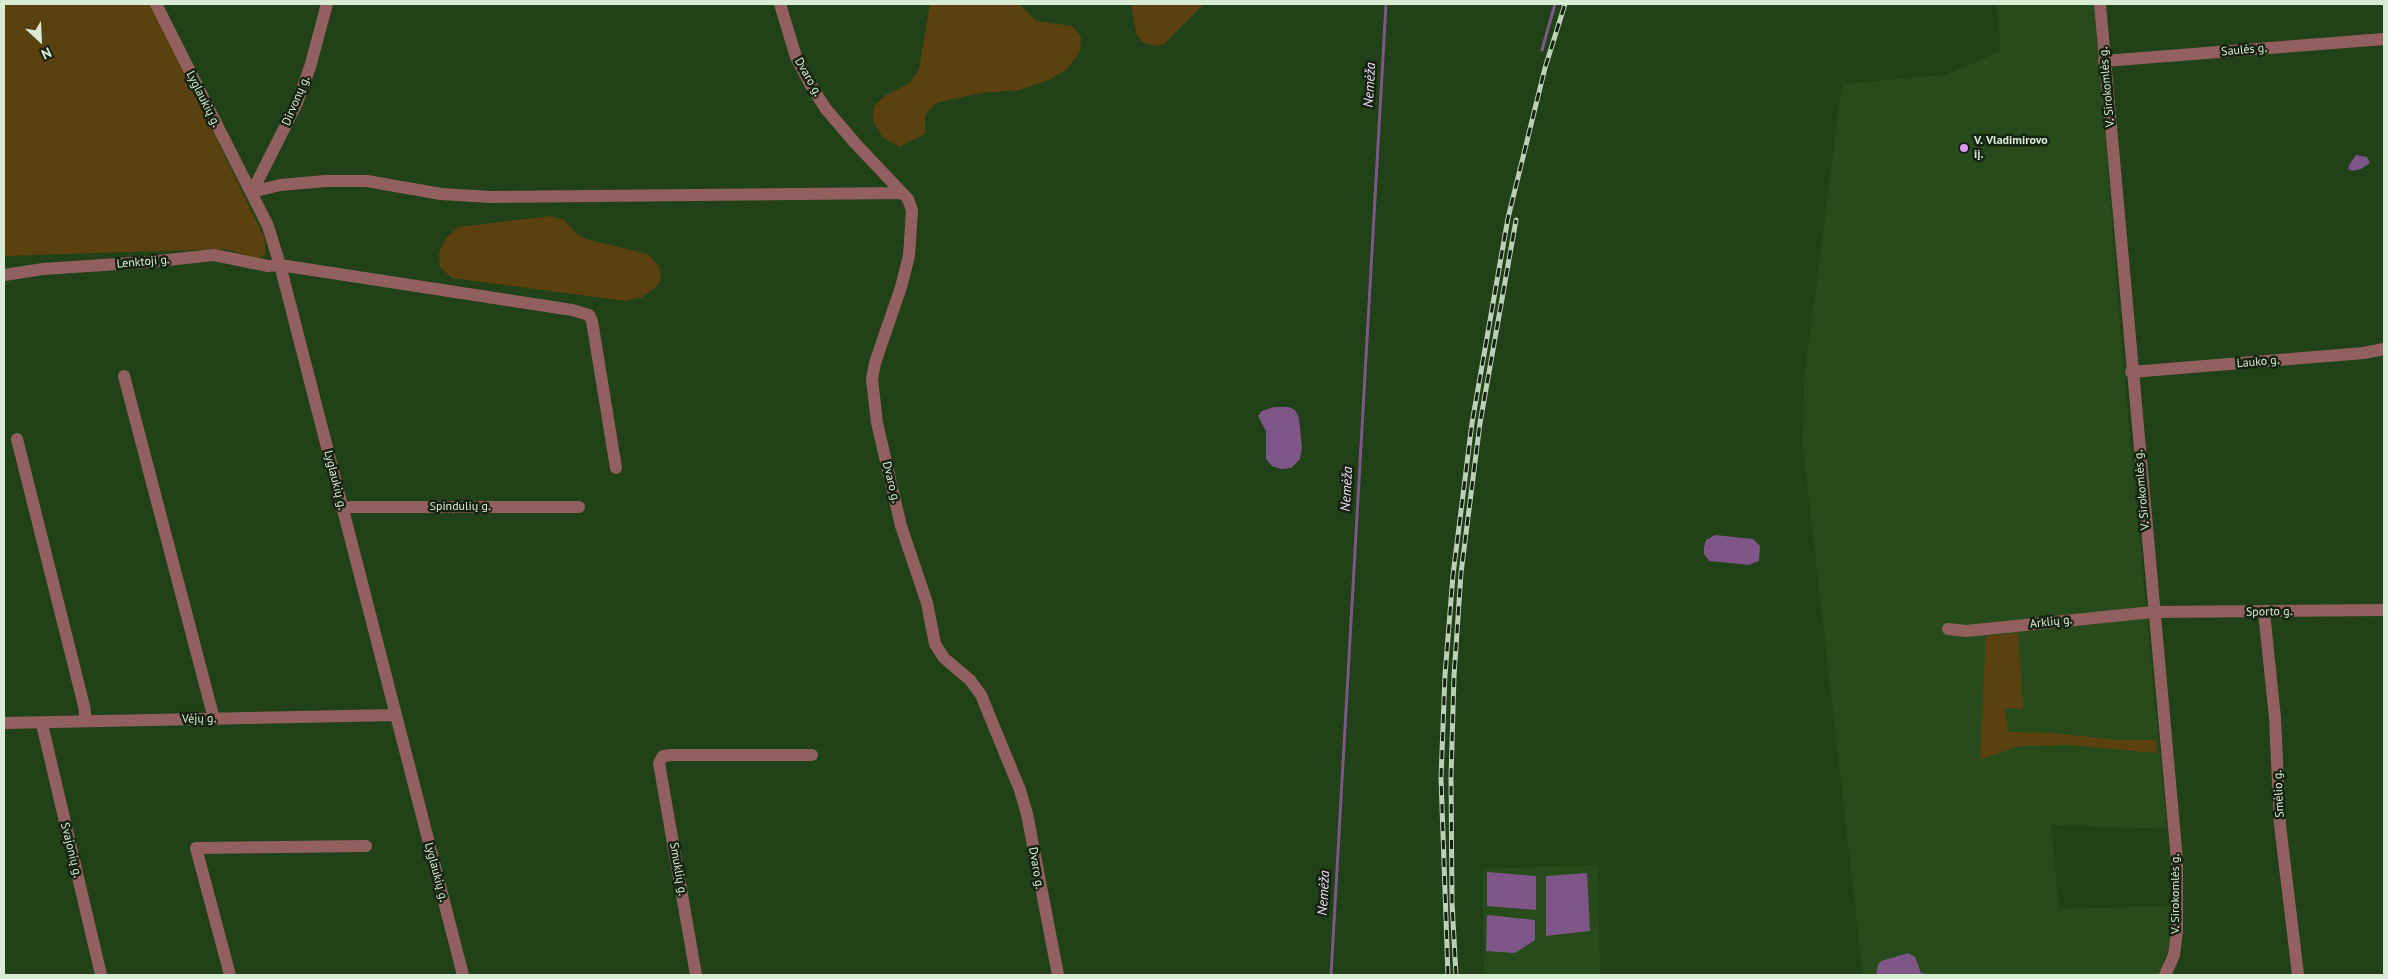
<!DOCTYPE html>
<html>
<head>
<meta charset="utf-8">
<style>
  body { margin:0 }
  #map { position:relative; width:2388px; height:979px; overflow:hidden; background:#214118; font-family:"PT Sans",sans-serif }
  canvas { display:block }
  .frame { position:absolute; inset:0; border:5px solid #d8ebd3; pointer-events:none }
  .north { position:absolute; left:15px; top:15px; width:50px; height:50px; -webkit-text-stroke:4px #152311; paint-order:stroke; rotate:155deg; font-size:14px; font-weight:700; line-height:20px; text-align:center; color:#d8ebd3 }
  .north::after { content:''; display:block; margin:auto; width:18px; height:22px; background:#d8ebd3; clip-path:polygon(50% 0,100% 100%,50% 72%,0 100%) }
</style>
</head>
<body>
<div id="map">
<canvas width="2388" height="979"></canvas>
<div class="frame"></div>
<div class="north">N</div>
</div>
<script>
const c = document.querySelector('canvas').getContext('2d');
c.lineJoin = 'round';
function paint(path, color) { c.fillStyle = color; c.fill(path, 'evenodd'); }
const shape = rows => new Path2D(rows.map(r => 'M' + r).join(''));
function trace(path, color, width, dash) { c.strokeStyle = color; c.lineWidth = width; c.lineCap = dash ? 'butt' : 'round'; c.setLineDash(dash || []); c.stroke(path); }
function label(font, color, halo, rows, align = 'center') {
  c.font = font + ' "PT Sans",sans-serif'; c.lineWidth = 5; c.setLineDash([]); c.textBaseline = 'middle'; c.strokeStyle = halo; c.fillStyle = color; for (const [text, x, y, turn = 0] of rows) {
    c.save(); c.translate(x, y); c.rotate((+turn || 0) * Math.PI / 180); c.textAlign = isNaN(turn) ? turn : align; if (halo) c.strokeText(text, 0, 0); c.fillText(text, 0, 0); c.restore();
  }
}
paint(shape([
  [1997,4,2095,4,2124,374,2167,829,2051,825,2059,909,2173,906,2169,947,2158,975,1863,975,1803,446,1804,382,1842,84,1945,75,2001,51],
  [1598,865,1600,975,1484,975,1482,869]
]), '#284b1c');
paint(shape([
  [4,4,151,4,265,239,265,256,258,258,225,249,4,256],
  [930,4,1019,4,1037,21,1072,26,1081,37,1080,51,1068,68,1049,80,1020,90,981,93,936,103,925,115,925,134,899,147,883,138,873,121,874,106,886,95,910,83,919,69],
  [1131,4,1204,4,1164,44,1154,46,1142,42,1136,33],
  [551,216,564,220,579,236,586,239,648,254,659,266,661,279,656,287,642,297,625,301,452,278,440,267,439,253,446,238,459,227],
  [2018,633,2023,709,2005,708,2008,732,2052,733,2119,740,2156,740,2157,753,2071,745,2019,746,1980,760,1986,636]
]), '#5b4110');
paint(shape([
  [2356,155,2367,157,2370,163,2361,169,2352,171,2348,169,2349,165],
  [1274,407,1289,407,1295,410,1299,418,1302,448,1300,459,1291,468,1281,469,1272,466,1266,459,1266,431,1258,416,1262,411],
  [1715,535,1753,539,1760,546,1759,561,1749,565,1709,561,1704,554,1704,547,1706,540],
  [1487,872,1536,876,1536,910,1487,906],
  [1587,873,1590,931,1546,936,1546,876],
  [1487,915,1535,920,1535,940,1515,953,1486,951],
  [1908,953,1915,957,1921,973,1930,975,1876,975,1878,965,1881,961]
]), '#7e5788');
trace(shape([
  [1542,50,1555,4],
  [1331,975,1386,4]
]), '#7e5788', 3);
trace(shape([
  [156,4,268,226,280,265,463,975],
  [780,4,796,57,810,84,826,109,855,143,908,199,912,210,909,256,901,287,875,363,872,379,877,423,901,526,927,603,935,644,944,658,970,680,981,695,1020,790,1027,814,1058,975],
  [2100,4,2177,860,2177,931,2174,955,2165,975],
  [2104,61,2384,39],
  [252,192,280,185,325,181,367,181,441,194,491,197,901,193],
  [252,192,297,103,310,67,327,4],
  [4,275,43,269,149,262,214,255,268,266,280,265,572,310,589,315,592,321,616,468],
  [2131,372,2364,353,2384,349],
  [124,376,214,719],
  [17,439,84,706,86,721],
  [342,509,351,507,579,507],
  [2264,612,2275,718,2280,825,2298,975],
  [1948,629,1966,631,2153,612,2384,610],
  [4,723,395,715],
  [42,724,101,975],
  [230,975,196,848,366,846],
  [696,975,659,763,663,756,672,755,812,755]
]), '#936060', 12);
const rail = shape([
  [1448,975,1441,778,1445,675,1453,575,1472,423,1508,218,1545,68,1565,4],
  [1456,975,1452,903,1451,777,1454,676,1461,573,1480,423,1516,220]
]);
trace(rail, '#bbd0b5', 5);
trace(rail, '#152311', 3, [9]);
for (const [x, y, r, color] of [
  [1964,148,5,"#de98f2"]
]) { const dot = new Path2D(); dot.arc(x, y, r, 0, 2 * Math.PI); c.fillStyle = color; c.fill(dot); trace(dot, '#152311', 2); }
label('12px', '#d8ebd3', '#152311', [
  ["Saulės g.",2244,50,-5],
  ["Dvaro g.",808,77,60],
  ["V. Sirokomlės g.",2107,87,-95],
  ["Lyglaukių g.",203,99,63],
  ["Dirvonų g.",296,101,-67],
  ["Lenktoji g.",143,262,-5],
  ["Lauko g.",2258,362,-5],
  ["Lyglaukių g.",335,480,76],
  ["Dvaro g.",891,482,76],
  ["V. Sirokomlės g.",2142,490,-95],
  ["Spindulių g.",460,507],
  ["Sporto g.",2269,612,-1],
  ["Arklių g.",2051,622,-6],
  ["Vėjų g.",199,719,-1],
  ["Smėlio g.",2279,794,-93],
  ["Svajonių g.",71,850,76],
  ["Dvaro g.",1036,868,80],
  ["Smuklių g.",678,869,80],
  ["Lyglaukių g.",436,872,75],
  ["V. Sirokomlės g.",2176,894,-90]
]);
label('bold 12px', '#d8ebd3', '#152311', [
  ["V. Vladimirovo",1974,141],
  ["iį.",1974,155]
], 'left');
label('italic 14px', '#f0d9f7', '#152311', [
  ["Nemėža",1370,85,-87],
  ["Nemėža",1347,489,-87],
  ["Nemėža",1324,893,-87]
]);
</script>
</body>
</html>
